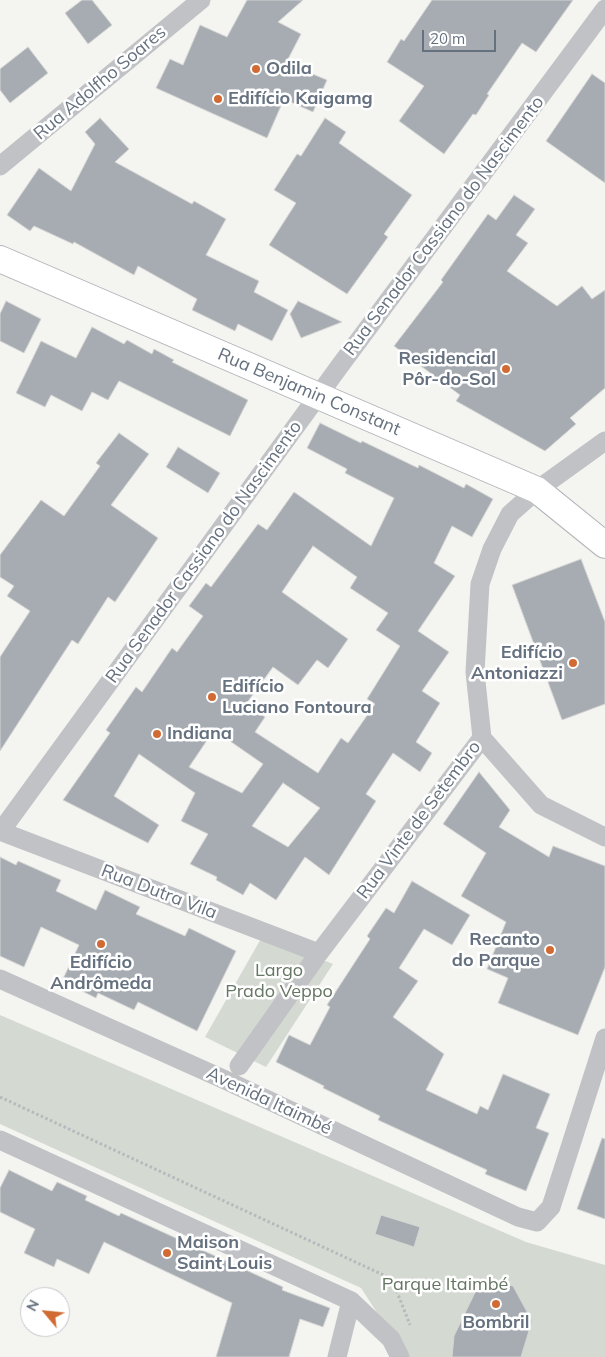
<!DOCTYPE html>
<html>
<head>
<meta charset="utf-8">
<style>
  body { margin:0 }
  #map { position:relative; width:605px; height:1357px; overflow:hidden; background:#f4f4f0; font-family:Mulish,sans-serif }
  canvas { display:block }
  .north { position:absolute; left:20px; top:1287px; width:50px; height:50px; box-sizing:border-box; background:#fff; border:1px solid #c2c6cc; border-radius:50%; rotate:298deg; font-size:14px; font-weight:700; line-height:20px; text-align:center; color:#66717f }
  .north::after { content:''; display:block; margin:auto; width:18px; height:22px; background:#d16a33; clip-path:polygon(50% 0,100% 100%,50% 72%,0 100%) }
  .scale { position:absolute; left:422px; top:30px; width:74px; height:22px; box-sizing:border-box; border:2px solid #66717f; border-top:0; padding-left:6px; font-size:15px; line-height:18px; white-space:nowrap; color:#66717f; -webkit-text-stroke:4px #fff; paint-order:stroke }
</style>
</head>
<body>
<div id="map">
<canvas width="605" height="1357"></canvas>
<div class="north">N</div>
<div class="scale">20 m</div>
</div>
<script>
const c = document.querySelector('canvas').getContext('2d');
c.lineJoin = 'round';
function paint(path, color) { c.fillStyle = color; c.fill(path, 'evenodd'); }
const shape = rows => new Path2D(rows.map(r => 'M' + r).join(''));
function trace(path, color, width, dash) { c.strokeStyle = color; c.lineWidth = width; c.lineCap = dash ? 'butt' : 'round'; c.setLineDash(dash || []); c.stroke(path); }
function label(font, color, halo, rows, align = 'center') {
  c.font = font + ' Mulish,sans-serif'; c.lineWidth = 5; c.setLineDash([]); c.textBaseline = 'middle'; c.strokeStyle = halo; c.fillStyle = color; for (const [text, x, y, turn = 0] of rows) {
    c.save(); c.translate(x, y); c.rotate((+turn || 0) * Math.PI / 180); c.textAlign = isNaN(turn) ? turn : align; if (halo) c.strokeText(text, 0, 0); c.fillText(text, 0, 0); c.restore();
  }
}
paint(shape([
  [263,935,333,964,266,1067,205,1037],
  [0,1015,526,1242,605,1265,605,1357,406,1357,361,1288,0,1124]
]), '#d4dad2');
const building = shape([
  [82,0,92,0,112,25,88,44,65,13,82,0],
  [247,0,303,0,278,22,301,34,286,63,327,80,313,112,284,99,267,138,156,88,170,59,183,65,200,25,227,37,247,0],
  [432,0,573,0,536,52,522,43,487,94,489,95,476,115,473,114,444,154,399,121,424,86,387,62,401,39,404,41,432,0],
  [28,47,48,73,10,103,0,90,0,69,28,47],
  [592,74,605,83,605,183,546,141,592,74],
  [100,118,129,149,115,162,192,204,194,201,226,219,206,255,259,281,254,292,288,310,272,341,238,324,235,331,192,310,197,299,138,266,134,275,74,242,73,244,34,226,30,231,7,215,39,168,71,191,95,144,85,132,100,118],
  [325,118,346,132,339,143,412,195,384,234,388,237,347,294,269,245,296,203,274,190,297,154,301,156,325,118],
  [514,195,535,209,516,235,528,243,507,271,557,306,582,286,592,299,605,290,605,388,570,418,576,424,545,451,456,401,460,395,394,346,443,282,441,280,488,214,496,220,514,195],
  [6,301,41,319,24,353,0,341,0,314,6,301],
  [298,301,342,322,301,338,290,314,298,301],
  [92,327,124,344,127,340,152,354,154,349,174,360,172,362,248,400,230,436,119,381,108,400,92,392,82,411,51,395,45,407,16,393,41,341,76,358,92,327],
  [320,423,361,443,362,441,418,468,419,465,464,488,466,484,493,499,472,537,452,526,434,563,455,576,418,631,449,652,422,691,440,703,416,742,432,753,420,772,393,753,366,794,376,801,329,875,305,857,276,900,250,883,243,895,216,880,217,877,190,864,208,834,181,821,195,793,139,754,114,796,159,825,148,843,63,800,110,733,106,730,136,687,142,692,172,648,177,652,203,616,189,606,206,583,211,587,258,524,267,530,294,492,371,546,394,498,345,473,347,469,307,448,320,423],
  [313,546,357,577,350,588,388,613,376,630,400,646,367,699,375,704,348,743,341,738,318,773,255,732,265,717,246,704,273,667,298,685,317,660,328,668,348,639,282,592,313,546],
  [214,730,263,764,242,793,189,767,214,730],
  [283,783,320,808,288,847,252,826,283,783],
  [119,433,149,454,111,505,158,538,115,602,108,597,78,644,72,640,0,751,0,657,30,611,7,596,14,586,0,577,0,555,41,500,64,516,100,466,96,463,119,433],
  [178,447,220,473,208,493,166,467,178,447],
  [581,559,605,622,605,704,562,720,512,585,581,559],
  [479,772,510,810,499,827,549,857,553,846,605,866,605,967,578,1035,498,1003,508,978,487,969,506,922,461,896,486,853,443,824,479,772],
  [0,857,16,865,18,861,61,880,56,891,96,910,105,890,140,907,136,914,185,936,189,928,236,951,197,1031,138,1002,134,1010,98,993,96,998,62,981,79,945,41,927,24,967,0,956,0,857],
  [412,881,470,915,452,945,424,929,399,968,418,981,393,1017,444,1054,426,1090,477,1114,480,1106,488,1110,503,1074,550,1094,536,1128,549,1133,526,1191,485,1174,487,1170,378,1120,380,1116,323,1088,324,1086,276,1062,289,1035,310,1045,330,1007,327,1005,370,939,367,936,386,908,394,913,412,881],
  [602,1138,605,1139,605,1219,577,1209,602,1138],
  [9,1170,52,1191,57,1182,87,1196,85,1200,119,1216,121,1213,283,1287,282,1290,330,1308,323,1327,300,1319,289,1357,216,1357,232,1303,104,1242,89,1274,57,1259,54,1267,24,1253,35,1229,0,1212,0,1188,9,1170],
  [381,1215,420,1227,414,1247,375,1234,381,1215],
  [481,1280,513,1286,532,1321,521,1357,452,1357,454,1336,481,1280]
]);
paint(building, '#a6acb2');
trace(building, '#d5d5d3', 1);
const secondary = shape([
  [0,259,537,490,605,545]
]);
trace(secondary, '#b2b6ba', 28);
trace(shape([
  [0,1097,392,1279,410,1325]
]), '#b7b9bc', 3, [2.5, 2.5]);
trace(shape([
  [0,166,201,0],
  [482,738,541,805,605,837],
  [0,831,319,953],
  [1,831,339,367,605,9],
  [0,979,223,1079,518,1217,537,1222,551,1207,605,1038],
  [239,1066,319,953,482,738,475,672,480,584,492,549,510,514,537,490,605,441],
  [0,1140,351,1301,391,1339,400,1357],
  [337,1357,351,1301]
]), '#c0c2c6', 19);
trace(secondary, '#fff', 26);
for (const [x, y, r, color] of [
  [256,69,5,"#d16a33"],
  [218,99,5,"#d16a33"],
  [506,369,5,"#d16a33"],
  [573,663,5,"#d16a33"],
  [212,697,5,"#d16a33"],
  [157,734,5,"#d16a33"],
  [101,944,5,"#d16a33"],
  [550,950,5,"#d16a33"],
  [167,1253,5,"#d16a33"],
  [496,1304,5,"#d16a33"]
]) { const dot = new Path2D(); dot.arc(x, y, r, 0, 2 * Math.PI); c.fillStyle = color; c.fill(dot); trace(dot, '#fff', 2); }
label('bold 18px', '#66717f', '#fff', [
  ["Odila",266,69],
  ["Edifício Kaigamg",228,99],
  ["Residencial",496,359,"right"],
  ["Pôr-do-Sol",496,380,"right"],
  ["Edifício",563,653,"right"],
  ["Antoniazzi",563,674,"right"],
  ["Edifício",222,687],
  ["Luciano Fontoura",222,708],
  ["Indiana",167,734],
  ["Recanto",540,940,"right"],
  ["do Parque",540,961,"right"],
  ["Edifício",101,963,"center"],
  ["Andrômeda",101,984,"center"],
  ["Maison",177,1243],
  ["Saint Louis",177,1264],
  ["Bombril",496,1323,"center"]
], 'left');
label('18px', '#66717f', '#fff', [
  ["Rua Adolfho Soares",100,83,-40],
  ["Rua Senador Cassiano do Nascimento",444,226,-53],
  ["Rua Benjamin Constant",309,392,23],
  ["Rua Senador Cassiano do Nascimento",204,552,-54],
  ["Rua Vinte de Setembro",419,820,-53],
  ["Rua Dutra Vila",159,892,21],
  ["Avenida Itaimbé",269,1101,25]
]);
label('18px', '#667664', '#fff', [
  ["Largo",279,971],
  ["Prado Veppo",279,992],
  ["Parque Itaimbé",445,1285]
]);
</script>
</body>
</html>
